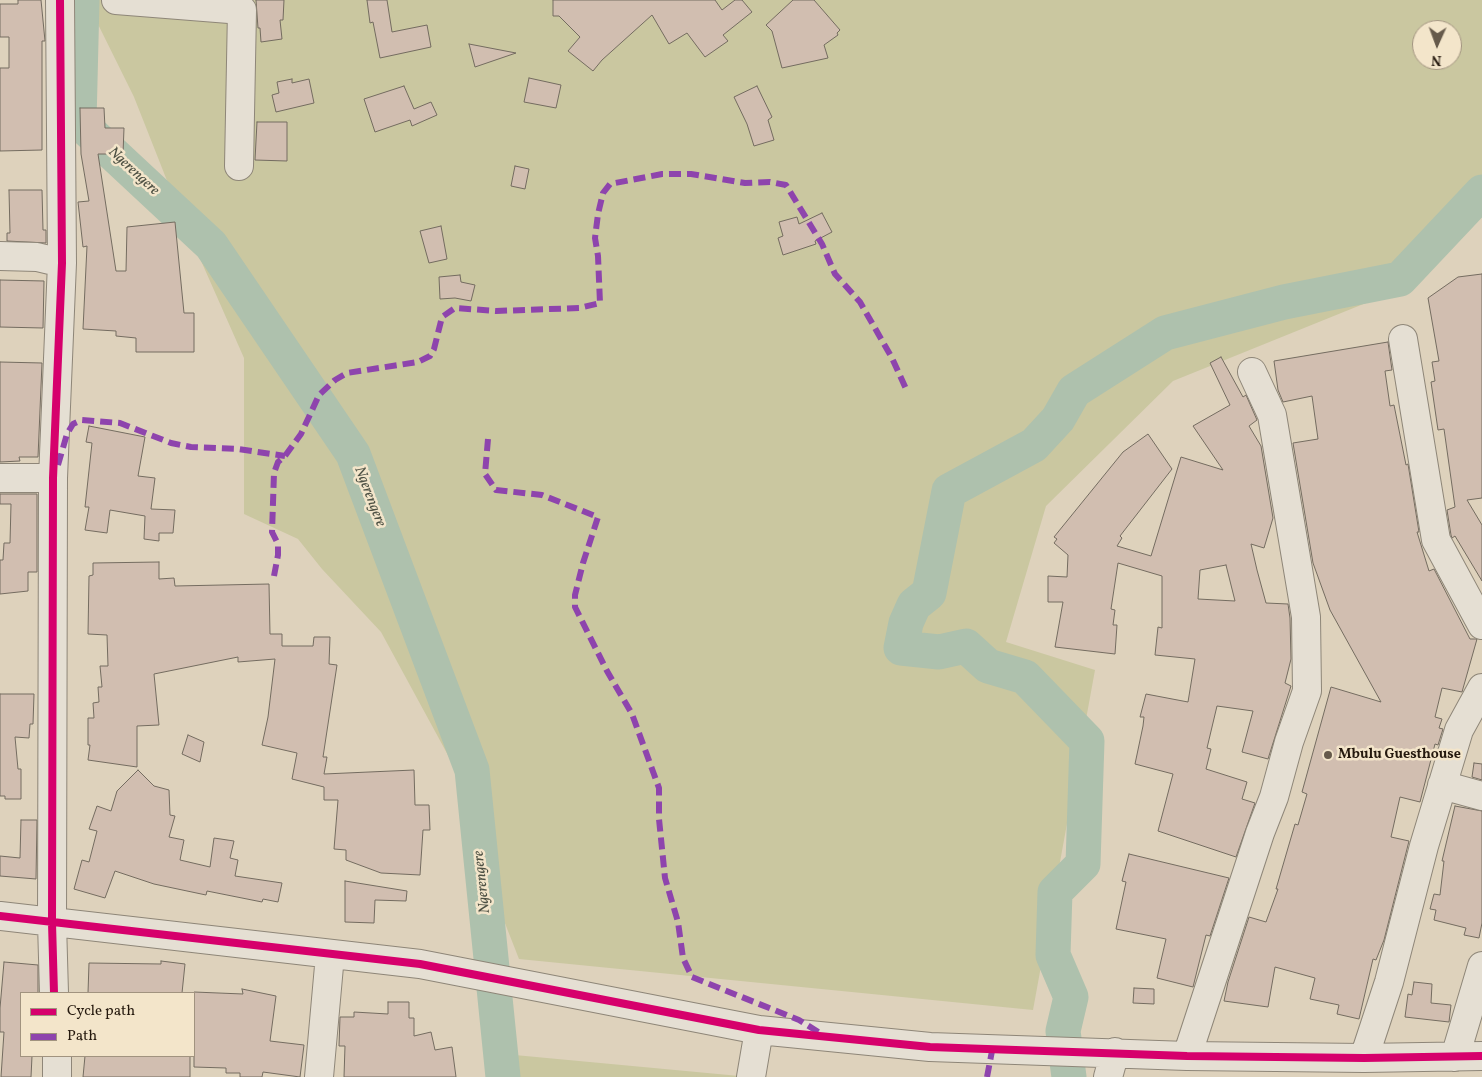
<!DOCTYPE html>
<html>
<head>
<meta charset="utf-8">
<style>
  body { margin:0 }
  #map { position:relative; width:1482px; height:1077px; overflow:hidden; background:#ded2bc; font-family:Vollkorn,serif }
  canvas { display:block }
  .legend { position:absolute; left:20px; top:992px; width:175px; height:65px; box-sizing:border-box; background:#f3e5ca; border:1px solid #a1937f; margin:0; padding:6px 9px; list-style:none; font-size:15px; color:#25190e }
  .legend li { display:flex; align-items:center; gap:10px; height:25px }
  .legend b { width:25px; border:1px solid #a1937f }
  .north { position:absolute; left:1412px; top:20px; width:50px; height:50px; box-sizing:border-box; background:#f3e5ca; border:1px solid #a1937f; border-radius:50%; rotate:182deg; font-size:14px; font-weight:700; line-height:20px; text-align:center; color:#25190e }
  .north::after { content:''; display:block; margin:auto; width:18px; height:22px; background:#665a4b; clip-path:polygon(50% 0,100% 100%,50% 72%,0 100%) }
</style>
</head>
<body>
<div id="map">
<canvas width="1482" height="1077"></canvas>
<ul class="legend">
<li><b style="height:6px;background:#d6006c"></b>Cycle path</li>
<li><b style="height:6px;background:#8e44ad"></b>Path</li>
</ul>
<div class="north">N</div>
</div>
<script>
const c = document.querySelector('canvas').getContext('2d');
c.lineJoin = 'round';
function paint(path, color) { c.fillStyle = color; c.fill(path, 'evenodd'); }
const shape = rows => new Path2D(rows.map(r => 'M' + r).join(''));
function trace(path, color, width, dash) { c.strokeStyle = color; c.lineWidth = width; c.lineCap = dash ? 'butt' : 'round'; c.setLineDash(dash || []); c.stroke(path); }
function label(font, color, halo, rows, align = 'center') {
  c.font = font + ' Vollkorn,serif'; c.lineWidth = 5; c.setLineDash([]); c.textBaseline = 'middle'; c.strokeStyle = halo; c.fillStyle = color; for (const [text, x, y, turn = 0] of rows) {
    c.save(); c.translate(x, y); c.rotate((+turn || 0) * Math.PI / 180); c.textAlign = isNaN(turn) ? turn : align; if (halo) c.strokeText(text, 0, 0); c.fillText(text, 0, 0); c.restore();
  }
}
paint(shape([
  [86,0,1482,0,1482,200,1403,288,1173,381,1046,506,1006,642,1095,670,1033,1010,519,959,501,913,474,803,381,632,322,569,298,539,244,514,244,358,179,211,134,97],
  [1422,30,1452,30,1452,60,1422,60],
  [504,1054,750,1077,508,1077]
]), '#cac7a0');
trace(shape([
  [82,0,79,122,211,245,353,454,472,770,503,1077],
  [1069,1077,1063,1031,1071,997,1053,955,1055,892,1083,864,1087,741,1025,677,988,666,966,646,939,652,901,648,906,623,914,605,929,593,949,491,1034,445,1058,419,1074,391,1165,333,1284,302,1400,279,1482,192]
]), '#aec1ad', 35);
const building = shape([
  [18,0,41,0,45,41,42,41,42,150,0,151,0,68,9,68,9,37,0,37,0,4,18,4,18,0],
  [256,0,284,0,283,20,280,20,282,39,261,42,260,28,258,28,256,0],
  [367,0,387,0,392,32,427,25,431,47,380,58,373,22,370,23,367,0],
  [553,0,715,0,722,10,735,0,742,0,752,12,723,35,728,41,705,57,687,33,669,44,652,15,602,60,593,71,568,51,580,37,559,16,553,16,553,0],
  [793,0,814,0,840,30,837,33,838,35,824,45,828,58,782,68,772,31,766,25,793,0],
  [469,44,516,53,475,67,469,44],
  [529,78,561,85,556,108,524,102,529,78],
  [292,79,292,83,309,79,314,103,276,112,272,95,279,93,277,82,292,79],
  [404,86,414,109,431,102,437,115,412,126,410,120,375,132,364,99,404,86],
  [757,86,772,117,768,120,774,140,754,146,747,124,734,97,757,86],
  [80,108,104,108,105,128,124,128,123,154,98,154,116,271,126,271,127,227,175,222,184,313,194,313,194,352,136,352,136,338,116,336,116,331,83,329,87,246,83,247,78,202,89,201,81,154,80,108],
  [257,122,287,122,287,161,255,160,257,122],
  [515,166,529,169,525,189,511,186,515,166],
  [9,190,42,190,43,230,46,230,46,243,7,241,7,233,10,233,9,190],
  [822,213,832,232,815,241,816,244,783,255,778,238,783,236,779,222,797,217,799,224,822,213],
  [441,226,447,259,429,263,420,231,441,226],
  [1482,274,1482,498,1467,500,1482,525,1482,581,1455,536,1452,538,1451,535,1447,510,1455,507,1444,429,1438,430,1431,382,1435,381,1432,362,1439,361,1428,298,1458,277,1482,274],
  [460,275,461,282,475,285,471,301,455,298,440,299,439,277,460,275],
  [0,280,44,281,43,328,0,327,0,280],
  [1388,342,1392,370,1385,371,1390,406,1394,405,1406,465,1408,464,1419,532,1417,532,1429,571,1434,569,1470,639,1477,639,1462,692,1442,688,1435,717,1442,719,1439,728,1443,729,1438,745,1435,744,1420,802,1400,797,1391,837,1409,841,1384,940,1376,960,1373,959,1359,1019,1337,1014,1339,1005,1310,999,1315,978,1275,967,1268,1007,1224,1001,1228,982,1249,917,1266,922,1278,889,1276,889,1295,824,1298,825,1307,794,1302,792,1331,687,1381,702,1330,610,1313,563,1293,443,1318,439,1312,396,1283,402,1278,390,1274,361,1388,342],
  [1221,357,1243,397,1246,395,1257,420,1249,426,1261,446,1273,518,1264,548,1251,544,1257,570,1266,603,1288,604,1290,618,1291,659,1285,683,1291,686,1268,759,1242,752,1253,711,1217,706,1207,748,1211,749,1206,769,1247,782,1242,799,1255,803,1236,857,1158,831,1173,774,1135,764,1143,726,1144,717,1140,717,1146,694,1188,702,1195,659,1155,655,1158,627,1162,628,1162,576,1118,563,1111,609,1115,610,1113,625,1117,625,1115,654,1055,647,1063,602,1048,602,1048,576,1067,577,1068,555,1054,543,1057,539,1054,537,1123,452,1148,434,1172,469,1120,536,1122,538,1117,546,1151,556,1181,457,1223,470,1193,426,1230,405,1210,363,1221,357],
  [1226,565,1235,601,1198,599,1200,570,1226,565],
  [0,362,42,363,38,457,19,457,20,461,0,462,0,362],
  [89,426,145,437,138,476,155,478,151,509,175,510,173,533,159,533,159,541,144,539,145,516,110,510,107,533,85,530,89,507,85,507,92,443,86,442,89,426],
  [0,494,37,494,37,572,28,572,28,591,0,594,0,560,3,560,4,543,10,543,11,504,0,504,0,494],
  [159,562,159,579,174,578,175,586,269,584,270,634,282,634,282,646,313,646,314,637,330,637,329,664,337,665,323,757,327,757,324,774,414,770,415,805,429,805,430,830,423,830,420,875,381,873,346,860,346,850,334,849,338,800,324,800,324,787,292,779,297,753,262,745,268,717,275,659,238,662,238,657,154,674,159,725,137,726,137,767,88,760,90,745,88,745,88,718,94,718,93,703,99,702,98,687,102,687,100,666,108,666,107,635,88,634,89,576,93,575,93,563,159,562],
  [0,694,34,694,33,724,30,724,29,738,15,737,18,769,21,769,21,799,5,799,5,796,0,796,0,694],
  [188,735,204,742,200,762,182,754,188,735],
  [1474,763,1482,764,1482,780,1472,777,1474,763],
  [138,770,154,786,169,790,170,815,175,816,169,837,184,840,180,860,210,867,214,838,234,841,230,858,238,860,235,876,282,883,278,902,263,899,262,902,207,891,206,895,154,884,115,871,105,898,74,889,82,860,89,862,97,831,89,829,97,806,111,811,117,791,138,770],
  [1455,806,1482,811,1482,923,1479,938,1464,935,1466,928,1434,920,1436,910,1430,909,1434,894,1440,895,1444,861,1442,861,1455,806],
  [21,820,37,820,36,879,0,876,0,856,20,858,21,820],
  [1129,854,1229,878,1210,936,1206,935,1193,987,1157,978,1166,939,1116,929,1126,882,1122,881,1129,854],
  [345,881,407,891,406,901,375,900,374,923,345,922,345,881],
  [161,961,185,964,182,993,88,993,89,963,161,964,161,961],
  [4,962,38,965,38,993,21,993,21,1056,32,1056,31,1077,1,1077,4,1032,0,1032,0,1008,4,962],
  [1414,982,1432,984,1431,1003,1451,1005,1449,1022,1405,1017,1408,994,1412,995,1414,982],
  [1134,988,1154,989,1154,1004,1133,1003,1134,988],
  [242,989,276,996,270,1041,304,1045,300,1077,263,1072,262,1077,240,1077,240,1073,226,1073,226,1068,194,1067,194,992,243,994,242,989],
  [388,1002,409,1002,409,1018,414,1018,414,1036,431,1032,435,1050,452,1047,456,1077,344,1077,345,1046,339,1046,340,1017,354,1017,354,1012,388,1014,388,1002],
  [85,1056,190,1056,190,1077,83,1077,85,1056]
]);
paint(building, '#d1beb0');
trace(building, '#746c60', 1);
const minor = shape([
  [116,0,242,10,239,166],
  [0,256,37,257,62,263],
  [1403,339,1436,540,1482,625],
  [0,478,53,478],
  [1442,785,1482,796],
  [0,916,420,964,759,1030,930,1047,1187,1056,1364,1058,1482,1056],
  [54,993,52,923,53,478,62,263,60,0],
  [57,1056,57,1077],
  [1187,1056,1260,833,1274,797,1289,742,1307,691,1306,617,1272,415,1252,372],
  [1455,1057,1482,966],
  [1364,1058,1389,982,1424,846,1459,730,1482,688],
  [319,1077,330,955],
  [751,1077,759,1030],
  [1108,1077,1115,1052]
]);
trace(minor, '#8e8678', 30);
trace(minor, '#e5dfd3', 28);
trace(shape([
  [488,439,485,474,496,490,542,495,598,517,583,563,575,595,575,607,607,671,632,714,659,788,659,819,665,878,678,922,683,958,692,977,799,1020,820,1033],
  [58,465,67,434,73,424,82,420,120,423,171,443,191,447,238,449,285,456],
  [274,576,278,555,278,544,272,532,274,473,278,462,285,456,301,434,319,395,335,380,347,373,418,362,430,356,434,349,442,317,455,308,496,311,579,308,600,303,598,256,595,238,598,214,603,193,610,184,662,174,691,174,745,183,770,182,786,185,822,244,835,274,860,302,892,358,907,391],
  [987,1077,992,1051]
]), '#8e44ad', 6, [12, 6]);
trace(shape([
  [0,916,420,964,759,1030,930,1047,1187,1056,1364,1058,1482,1056],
  [54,993,52,923,53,478,62,263,60,0]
]), '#d6006c', 8);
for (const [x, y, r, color] of [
  [1328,755,5,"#665a4b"]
]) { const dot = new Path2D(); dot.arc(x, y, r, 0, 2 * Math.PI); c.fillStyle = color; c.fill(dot); trace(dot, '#f3e5ca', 2); }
label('bold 14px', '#25190e', '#f3e5ca', [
  ["Mbulu Guesthouse",1338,755]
], 'left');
label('italic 15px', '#4e5144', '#f3e5ca', [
  ["Ngerengere",133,172,43],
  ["Ngerengere",369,497,69],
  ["Ngerengere",483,882,-96]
]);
</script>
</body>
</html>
